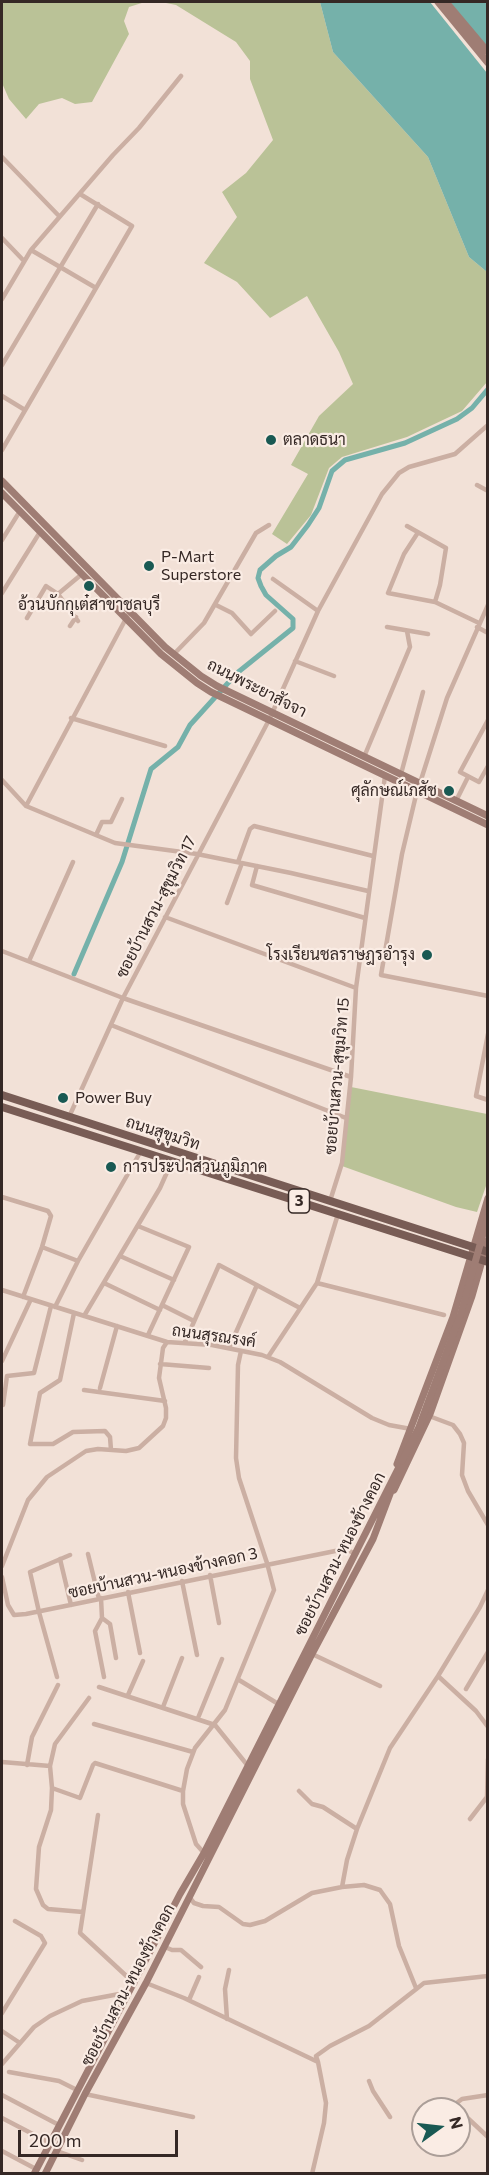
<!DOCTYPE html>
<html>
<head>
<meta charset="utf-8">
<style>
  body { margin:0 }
  #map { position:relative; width:489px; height:2175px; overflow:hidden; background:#f2e1d7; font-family:Commissioner,sans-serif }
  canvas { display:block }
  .frame { position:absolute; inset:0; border:3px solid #352825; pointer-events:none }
  .north { position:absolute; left:411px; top:2097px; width:60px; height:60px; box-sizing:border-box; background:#faece4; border:2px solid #ab9e98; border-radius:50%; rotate:75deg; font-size:16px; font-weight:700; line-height:24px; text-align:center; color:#352825 }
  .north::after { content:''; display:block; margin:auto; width:21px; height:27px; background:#195953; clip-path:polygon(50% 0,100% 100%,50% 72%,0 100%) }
  .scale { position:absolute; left:18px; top:2130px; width:160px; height:27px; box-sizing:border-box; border:3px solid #352825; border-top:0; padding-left:8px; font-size:18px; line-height:21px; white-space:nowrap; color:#352825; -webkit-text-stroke:4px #faece4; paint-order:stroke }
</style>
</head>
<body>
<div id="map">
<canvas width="489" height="2175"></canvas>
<div class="frame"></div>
<div class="north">N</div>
<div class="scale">200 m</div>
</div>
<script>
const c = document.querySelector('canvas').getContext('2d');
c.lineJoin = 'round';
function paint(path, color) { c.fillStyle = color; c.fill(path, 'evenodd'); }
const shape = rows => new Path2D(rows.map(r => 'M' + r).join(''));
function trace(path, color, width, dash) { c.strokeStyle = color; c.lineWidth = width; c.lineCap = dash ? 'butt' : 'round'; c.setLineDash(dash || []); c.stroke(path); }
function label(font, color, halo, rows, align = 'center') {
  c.font = font + ' Commissioner,Sarabun,sans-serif'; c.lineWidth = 4.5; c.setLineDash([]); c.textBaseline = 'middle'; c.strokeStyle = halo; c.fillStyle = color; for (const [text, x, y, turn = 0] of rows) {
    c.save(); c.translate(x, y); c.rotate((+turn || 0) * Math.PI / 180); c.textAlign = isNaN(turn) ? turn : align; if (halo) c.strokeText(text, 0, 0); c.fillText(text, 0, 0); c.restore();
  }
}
paint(shape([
  [2,2,145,2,129,7,124,21,129,34,92,102,75,104,62,98,39,104,26,119,9,99,2,83],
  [161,2,320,2,333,52,428,157,469,257,487,272,487,382,462,411,407,437,342,457,329,468,311,515,287,544,272,534,308,474,291,465,319,416,353,384,339,352,307,296,270,318,237,282,204,263,237,217,222,192,246,173,273,140,250,79,250,61,236,42,176,5],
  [351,1087,487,1114,487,1183,477,1212,456,1207,342,1166]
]), '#bac297');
paint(shape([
  [320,2,487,2,487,272,469,257,428,157,333,52]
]), '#75b1aa');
paint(shape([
  [430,2,450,2,487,48,487,73]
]), '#f2e1d7');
trace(shape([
  [74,974,122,862,151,769,178,747,190,725,237,673,293,628,293,619,266,595,261,586,258,578,260,570,276,556,291,547,308,525,319,508,332,471,345,460,405,443,457,419,472,408,488,389]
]), '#75b1aa', 5);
trace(shape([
  [2,157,59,216],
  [2,238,24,261],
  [31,250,96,288],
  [2,299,31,250,113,155,139,128,181,76],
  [2,365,98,204],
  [2,396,25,410],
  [2,450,132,226,80,194],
  [477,485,488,491],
  [407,526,446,548,440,585,435,602],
  [417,534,404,554,388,593,435,602,479,623],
  [2,540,20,511],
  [273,579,318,611],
  [2,593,40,532],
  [58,594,82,574],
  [216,605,232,613,251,634,275,611],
  [27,618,46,586,58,594,78,621],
  [70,626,76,617],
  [387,627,428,634],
  [477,627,488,633],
  [174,654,204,623,256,533,269,525],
  [295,661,334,676],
  [71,718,165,746],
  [488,720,460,772,479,782,488,766],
  [364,757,410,647,407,631],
  [401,774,423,692],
  [2,780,26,806,115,843,197,854,291,873,368,891],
  [420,783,447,698,488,605],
  [417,791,402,854,381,975,488,996],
  [456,801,468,777],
  [26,806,130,611],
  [96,835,102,822,111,822,122,799],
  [238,862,250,829,254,826,373,856],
  [257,866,252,885,365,918],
  [227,903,242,863],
  [165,917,356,988],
  [2,951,123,998,351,1077],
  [29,961,73,862],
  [111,1025,346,1118],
  [488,1034,476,1096,488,1100],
  [69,1117,123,998,269,720,318,611,382,494,399,473,409,467,455,454,488,425],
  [2,1197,48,1211,51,1216,42,1247,23,1297],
  [330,1201,342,1163,351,1077,356,988,385,776],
  [138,1226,189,1247,148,1335],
  [42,1247,78,1261],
  [120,1256,174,1280],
  [104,1283,160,1310],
  [317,1283,444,1315],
  [2,1290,167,1342,212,1345,262,1355,280,1362,372,1418,389,1425,411,1429],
  [162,1305,194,1321],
  [55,1307,78,1261,141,1151],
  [74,1313,60,1380,40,1393,30,1444,53,1444,73,1432,105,1431,110,1437,111,1450],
  [84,1316,160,1188,172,1161],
  [185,1342,219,1265,300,1308],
  [229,1348,257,1285],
  [268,1357,317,1283,338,1214],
  [2,1361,31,1299],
  [160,1364,209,1368],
  [100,1388,117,1326],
  [84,1390,165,1401],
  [3,1405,7,1376,34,1373,51,1306],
  [429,1416,453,1425,460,1434,464,1443,462,1475,468,1491,488,1525],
  [88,1554,99,1599],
  [60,1559,71,1605],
  [2,1566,28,1500,47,1477,86,1451,98,1449,126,1451,139,1448,163,1426,166,1418,166,1408,159,1378,163,1348,167,1342],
  [210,1575,219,1623],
  [2,1577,8,1605,14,1615,26,1614,345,1549,356,1554],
  [182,1581,197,1655],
  [128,1592,140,1653],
  [101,1598,102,1618,95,1631,104,1677],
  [102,1618,110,1624,116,1658],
  [312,1654,380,1686],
  [438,1676,476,1711,488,1727],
  [57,1677,39,1612,30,1572,70,1555],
  [239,1680,280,1705],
  [99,1687,215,1725,248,1766],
  [466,1689,488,1652],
  [128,1695,143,1661],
  [89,1698,55,1744,50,1766,52,1788,80,1798,93,1765,95,1763,183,1791],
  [163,1707,182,1658],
  [198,1718,222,1659],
  [94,1724,193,1752],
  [2,1762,50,1766],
  [27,1765,32,1737,58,1685],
  [52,1788,51,1810,39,1847,36,1889,43,1905,48,1909,83,1912],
  [299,1791,312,1804,323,1807,357,1829],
  [98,1815,80,1933,135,1984],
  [470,1819,487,1797,488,1759],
  [204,1853,196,1844,183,1804,183,1791,187,1769,195,1748,225,1710,274,1590,267,1563,239,1478,236,1458,238,1365,241,1351],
  [342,1887,347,1860,357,1829,390,1748,438,1676,480,1607,488,1590],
  [190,1898,194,1903,203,1906,219,1907,243,1924,250,1925,265,1921,312,1893,342,1887,364,1885,380,1890,390,1904,399,1946,416,1988],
  [165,1947,172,1950,181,1950,201,1967],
  [146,1983,184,1998,318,2062,326,2103,324,2123,312,2174],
  [189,2000,199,1977],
  [2,2013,45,1943,41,1936,15,1921],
  [227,2019,225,1989,229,1970],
  [2,2031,20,2043],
  [318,2062,316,2056,330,2046,369,2026,424,1983,488,1976],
  [2,2064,34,2027,50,2016,82,2001,130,1992],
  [9,2072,59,2081,77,2090],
  [369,2081,373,2091,390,2117],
  [85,2094,193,2117],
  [2,2095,59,2125],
  [458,2109,454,2105,462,2099,488,2095],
  [459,2110,488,2137],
  [2,2118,50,2143],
  [2,2151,36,2169],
  [57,2151,82,2160]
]), '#cbafa3', 4.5);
trace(shape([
  [438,2,488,63],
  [446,2,488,52],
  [2,481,165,647,201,676,217,686,488,816],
  [2,493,161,654,197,683,211,692,488,825],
  [397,1464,453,1317,488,1198],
  [394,1490,430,1414,472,1296,488,1240],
  [34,2174,180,1894,204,1853,402,1461],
  [45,2174,85,2094,146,1983,312,1654,373,1539,393,1486]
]), '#9f7d74', 7);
trace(shape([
  [2,1095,488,1252],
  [2,1107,488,1262]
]), '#785c55', 8);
trace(shape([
  [402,1461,419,1427,461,1313,488,1216]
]), '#9f7d74', 7);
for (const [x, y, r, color] of [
  [271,440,6,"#195953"],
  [149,566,6,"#195953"],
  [89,586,6,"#195953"],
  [449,791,6,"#195953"],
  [427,955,6,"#195953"],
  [63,1098,6,"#195953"],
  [111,1167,6,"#195953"]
]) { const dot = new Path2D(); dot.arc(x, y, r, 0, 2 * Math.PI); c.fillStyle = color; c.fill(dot); trace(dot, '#faece4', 2); }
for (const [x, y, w] of [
  [299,1201,21]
]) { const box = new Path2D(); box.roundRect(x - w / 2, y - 12, w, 24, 4.5); c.fillStyle = '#faece4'; c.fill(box); trace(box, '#352825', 1.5); }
label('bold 15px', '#352825', null, [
  ["3",299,1201]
]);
label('16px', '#352825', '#faece4', [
  ["ตลาดธนา",283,440],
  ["P-Mart",161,557],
  ["Superstore",161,575],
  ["อ้วนบักกุเต๋สาขาชลบุรี",89,605,"center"],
  ["ศุลักษณ์เภสัช",437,791,"right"],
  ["โรงเรียนชลราษฎรอำรุง",415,955,"right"],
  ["Power Buy",75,1098],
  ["การประปาส่วนภูมิภาค",123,1167]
], 'left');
label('16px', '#352825', '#faece4', [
  ["ถนนพระยาสัจจา",257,688,27],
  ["ซอยบ้านสวน-สุขุมวิท 17",156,907,-63],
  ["ซอยบ้านสวน-สุขุมวิท 15",337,1076,-85],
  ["ถนนสุขุมวิท",163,1133,18],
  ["ถนนสุรณรงค์",214,1336,8],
  ["ซอยบ้านสวน-หนองข้างคอก",340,1554,-63],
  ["ซอยบ้านสวน-หนองข้างคอก 3",163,1573,-12],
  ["ซอยบ้านสวน-หนองข้างคอก",128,1985,-62]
]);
</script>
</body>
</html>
